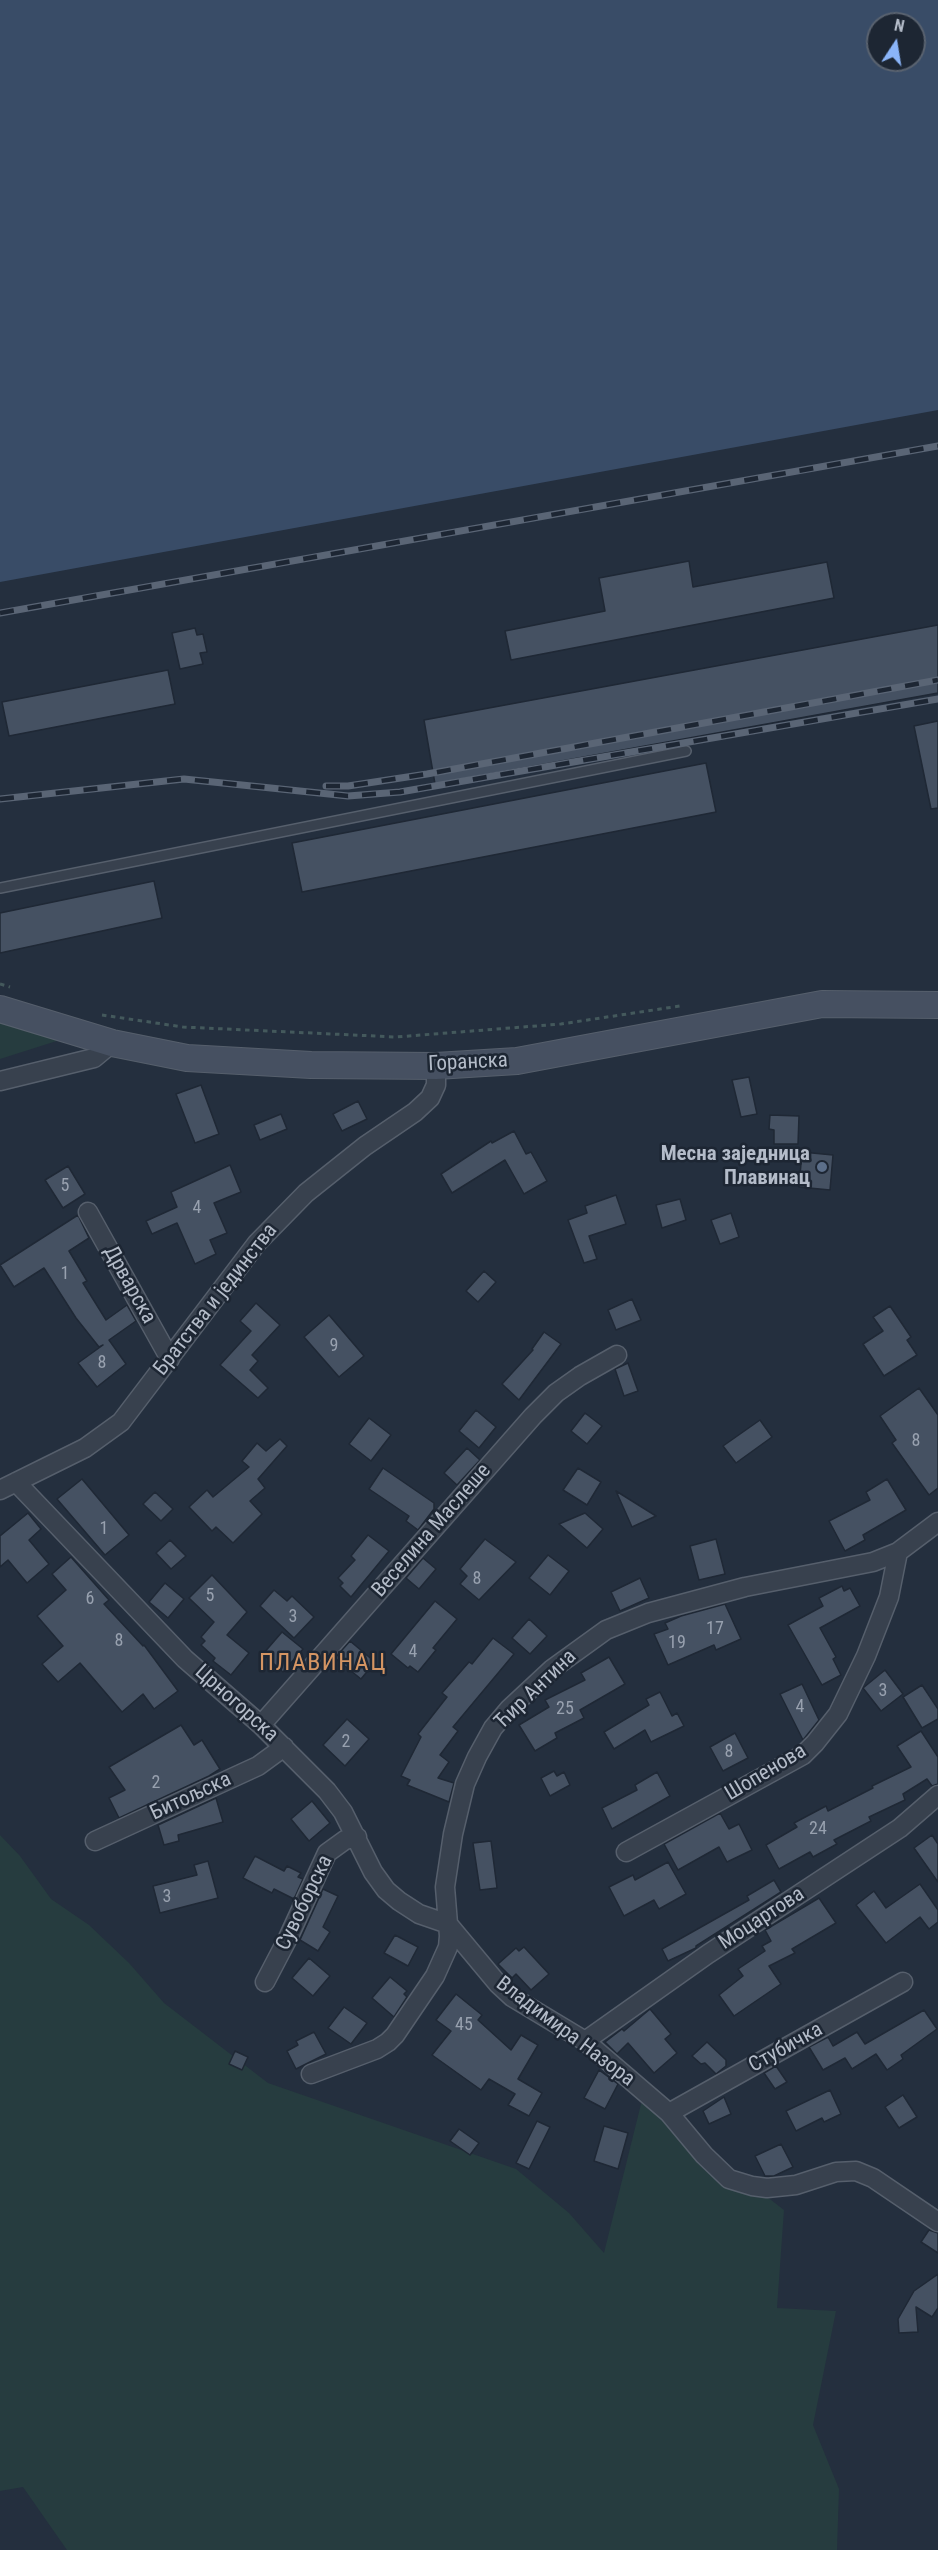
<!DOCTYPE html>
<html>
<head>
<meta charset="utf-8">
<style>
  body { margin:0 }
  #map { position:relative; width:938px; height:2550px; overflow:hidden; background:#242f3e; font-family:"Roboto Condensed",sans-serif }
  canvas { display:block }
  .north { position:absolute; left:866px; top:12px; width:60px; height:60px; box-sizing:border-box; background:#1d2633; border:2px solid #59626f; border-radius:50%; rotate:12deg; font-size:16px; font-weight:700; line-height:24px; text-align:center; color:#b4bcc9 }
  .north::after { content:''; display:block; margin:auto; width:21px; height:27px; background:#8ab4f8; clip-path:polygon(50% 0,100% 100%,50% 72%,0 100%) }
</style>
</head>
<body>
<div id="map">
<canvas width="938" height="2550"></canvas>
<div class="north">N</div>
</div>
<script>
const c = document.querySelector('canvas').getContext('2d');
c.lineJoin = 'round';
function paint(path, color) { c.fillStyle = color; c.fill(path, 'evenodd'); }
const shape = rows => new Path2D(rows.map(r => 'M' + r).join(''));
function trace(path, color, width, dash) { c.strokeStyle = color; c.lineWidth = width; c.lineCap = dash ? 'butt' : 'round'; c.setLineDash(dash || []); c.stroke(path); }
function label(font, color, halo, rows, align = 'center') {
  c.font = font + ' "Roboto Condensed",sans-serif'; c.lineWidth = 5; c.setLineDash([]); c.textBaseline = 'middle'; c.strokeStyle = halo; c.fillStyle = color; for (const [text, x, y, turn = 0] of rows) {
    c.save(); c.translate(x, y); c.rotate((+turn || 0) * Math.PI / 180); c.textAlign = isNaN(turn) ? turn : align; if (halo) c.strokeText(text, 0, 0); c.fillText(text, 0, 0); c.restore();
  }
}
paint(shape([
  [0,1022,66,1038,0,1059],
  [0,1835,20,1856,51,1899,89,1925,129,1963,164,2003,268,2083,516,2169,569,2213,604,2253,642,2100,784,2210,777,2308,836,2311,813,2425,839,2489,837,2550,67,2550,23,2487,0,2491]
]), '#263c3f');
paint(shape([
  [0,0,938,0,938,410,0,582],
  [878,24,914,24,914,60,878,60]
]), '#394c67');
const building = shape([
  [689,561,693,587,827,562,834,598,511,660,505,631,605,611,599,578,689,561],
  [938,625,938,693,435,784,424,720,938,625],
  [195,628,197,635,203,634,207,652,200,653,203,664,180,669,172,633,195,628],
  [168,670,175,704,9,736,2,702,168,670],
  [938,721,938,808,931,809,914,726,938,721],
  [706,763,716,812,302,892,292,843,706,763],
  [154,881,162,918,0,953,0,913,154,881],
  [749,1077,757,1114,741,1117,732,1080,749,1077],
  [201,1085,219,1134,195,1143,176,1094,201,1085],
  [358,1101,367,1119,342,1131,333,1114,358,1101],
  [281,1114,287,1129,260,1140,254,1125,281,1114],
  [770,1115,799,1116,798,1144,774,1144,774,1130,769,1129,770,1115],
  [514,1131,526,1154,531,1152,547,1181,524,1194,505,1160,452,1193,441,1174,491,1141,492,1143,514,1131],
  [802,1152,833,1155,830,1190,799,1187,802,1152],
  [230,1165,241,1192,214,1203,227,1233,210,1240,216,1254,195,1264,177,1223,152,1234,146,1221,177,1207,171,1192,230,1165],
  [68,1166,85,1194,63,1208,45,1180,68,1166],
  [616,1195,626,1224,589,1236,597,1259,584,1263,568,1220,587,1213,585,1206,616,1195],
  [680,1199,686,1220,662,1228,656,1205,680,1199],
  [731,1213,739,1237,720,1244,711,1220,731,1213],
  [78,1215,89,1238,69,1251,87,1281,83,1283,106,1320,127,1305,136,1321,109,1340,126,1364,97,1387,78,1363,103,1345,99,1347,76,1318,44,1268,14,1287,0,1265,78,1215],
  [484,1271,496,1282,478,1302,466,1291,484,1271],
  [632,1299,641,1320,616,1330,608,1310,632,1299],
  [256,1303,280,1325,252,1355,258,1361,250,1370,268,1388,258,1398,220,1365,251,1331,240,1321,256,1303],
  [890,1306,911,1337,907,1340,917,1355,884,1376,863,1344,883,1331,873,1317,890,1306],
  [329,1315,364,1356,339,1377,304,1337,329,1315],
  [544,1332,561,1344,519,1400,502,1384,533,1350,532,1349,544,1332],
  [628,1363,638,1391,624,1396,615,1369,628,1363],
  [919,1388,938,1415,938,1488,929,1495,892,1443,896,1440,880,1416,919,1388],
  [476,1410,496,1427,479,1448,459,1431,476,1410],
  [585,1413,602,1426,587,1444,571,1431,585,1413],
  [369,1418,391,1435,371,1461,349,1444,369,1418],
  [760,1420,772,1437,736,1463,723,1446,760,1420],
  [280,1439,287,1446,258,1479,265,1488,250,1501,262,1514,233,1543,216,1527,212,1531,189,1507,207,1490,213,1497,249,1467,242,1461,257,1443,266,1451,280,1439],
  [467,1448,480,1460,457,1485,444,1473,467,1448],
  [383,1468,434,1503,434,1509,418,1530,406,1521,409,1516,369,1489,383,1468],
  [578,1468,601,1482,587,1505,563,1490,578,1468],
  [82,1479,129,1535,105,1555,57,1499,82,1479],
  [887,1479,906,1510,863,1535,865,1540,845,1551,829,1521,870,1500,866,1492,887,1479],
  [616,1491,656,1516,632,1527,616,1491],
  [155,1492,173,1509,161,1521,143,1504,155,1492],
  [28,1513,41,1529,29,1540,49,1564,27,1583,8,1560,0,1567,0,1536,28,1513],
  [585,1513,603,1529,587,1548,559,1524,585,1513],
  [368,1535,389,1551,351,1597,340,1586,343,1583,338,1578,355,1560,351,1556,368,1535],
  [485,1539,516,1562,479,1600,460,1584,467,1576,460,1569,485,1539],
  [716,1539,725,1574,699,1580,690,1546,716,1539],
  [170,1540,186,1556,171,1569,156,1553,170,1540],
  [548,1555,569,1571,550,1595,529,1578,548,1555],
  [71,1557,109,1600,104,1604,143,1646,144,1645,178,1691,154,1709,143,1694,122,1712,80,1663,58,1682,42,1664,63,1646,37,1616,66,1590,52,1574,71,1557],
  [423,1558,436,1569,419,1589,406,1578,423,1558],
  [212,1575,247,1612,227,1635,249,1653,231,1675,213,1661,215,1658,201,1645,205,1641,201,1637,214,1622,189,1598,212,1575],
  [640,1578,649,1598,620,1611,611,1592,640,1578],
  [165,1583,184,1599,168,1618,149,1602,165,1583],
  [842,1586,844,1591,850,1588,860,1606,820,1628,836,1657,833,1659,841,1675,822,1685,788,1625,823,1606,819,1598,842,1586],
  [274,1590,287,1601,292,1596,314,1617,294,1638,260,1606,274,1590],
  [435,1601,457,1619,433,1648,436,1650,418,1672,410,1666,408,1668,391,1654,435,1601],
  [725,1604,741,1639,716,1650,714,1645,668,1665,654,1634,668,1629,665,1623,681,1616,725,1604],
  [529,1619,547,1636,530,1654,512,1638,529,1619],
  [282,1632,303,1649,283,1672,263,1654,282,1632],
  [493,1638,514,1654,453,1727,458,1731,440,1755,449,1762,438,1778,454,1783,449,1802,407,1785,410,1780,401,1776,421,1737,418,1734,447,1697,442,1693,469,1662,472,1664,493,1638],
  [350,1641,375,1662,361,1679,335,1658,350,1641],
  [609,1657,625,1684,580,1710,584,1718,555,1733,557,1738,535,1751,519,1725,549,1707,545,1700,585,1680,581,1673,609,1657],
  [885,1670,903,1694,881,1711,863,1688,885,1670],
  [802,1684,819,1720,803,1740,780,1694,802,1684],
  [922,1685,938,1709,938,1719,922,1728,903,1697,922,1685],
  [660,1692,672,1716,677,1713,684,1726,651,1742,645,1730,614,1749,604,1732,649,1705,646,1699,660,1692],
  [347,1719,369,1739,345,1766,323,1745,347,1719],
  [181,1725,194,1745,202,1740,220,1769,209,1776,119,1818,109,1798,125,1790,109,1767,181,1725],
  [921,1731,938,1757,938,1784,932,1786,927,1779,903,1794,905,1800,869,1817,871,1821,834,1840,837,1844,813,1857,810,1852,779,1869,766,1845,797,1827,794,1823,826,1806,828,1811,873,1788,872,1786,911,1767,897,1746,921,1731],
  [735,1733,748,1758,723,1771,710,1747,735,1733],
  [554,1771,557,1776,564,1772,570,1785,550,1796,541,1778,554,1771],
  [657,1772,670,1796,612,1829,602,1808,637,1790,635,1785,657,1772],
  [216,1798,223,1822,178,1835,179,1841,164,1845,158,1825,216,1798],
  [312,1801,330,1823,309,1841,291,1819,312,1801],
  [720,1813,729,1829,739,1824,752,1850,727,1862,719,1847,678,1870,664,1844,720,1813],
  [932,1835,938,1844,938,1882,914,1848,932,1835],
  [491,1841,497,1888,480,1890,473,1843,491,1841],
  [255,1856,284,1871,287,1866,301,1873,298,1877,303,1879,294,1899,274,1889,272,1893,243,1878,255,1856],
  [208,1861,218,1898,160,1913,153,1886,197,1875,194,1865,208,1861],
  [668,1862,686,1894,659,1909,654,1900,624,1916,609,1887,633,1875,635,1880,668,1862],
  [774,1880,781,1892,696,1946,696,1948,668,1961,662,1949,749,1900,747,1896,774,1880],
  [920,1884,938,1910,938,1922,929,1929,920,1917,886,1943,856,1905,874,1891,886,1908,920,1884],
  [323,1889,338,1896,323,1927,330,1932,318,1951,300,1940,323,1889],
  [819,1898,836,1923,792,1949,795,1953,769,1966,781,1984,734,2016,719,1995,743,1976,738,1969,765,1951,762,1946,771,1941,765,1930,819,1898],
  [395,1935,418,1947,408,1966,384,1953,395,1935],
  [524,1947,549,1974,531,1990,516,1974,512,1978,498,1964,516,1948,519,1951,524,1947],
  [309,1958,330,1976,313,1996,292,1978,309,1958],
  [390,1977,407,1991,404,1994,407,1997,394,2017,372,1998,390,1977],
  [456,1994,482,2015,478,2020,511,2050,521,2035,538,2045,518,2079,542,2093,529,2116,508,2105,515,2094,489,2079,481,2090,432,2055,451,2031,436,2020,456,1994],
  [344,2007,367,2023,351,2044,328,2028,344,2007],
  [650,2009,671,2034,665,2039,677,2053,654,2073,628,2043,617,2054,605,2042,622,2029,624,2031,650,2009],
  [924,2010,937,2029,901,2055,903,2059,887,2070,876,2054,852,2069,845,2058,823,2070,809,2047,828,2037,833,2046,857,2032,865,2044,924,2010],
  [314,2032,326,2054,296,2069,287,2051,298,2045,296,2041,314,2032],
  [707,2042,726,2060,726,2066,716,2074,705,2063,701,2064,692,2056,707,2042],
  [235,2051,248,2057,242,2070,229,2064,235,2051],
  [776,2066,787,2082,775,2089,764,2073,776,2066],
  [599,2070,618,2084,605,2109,584,2098,599,2070],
  [830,2090,841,2114,824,2122,822,2118,796,2131,786,2111,830,2090],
  [903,2095,917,2117,899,2128,885,2107,903,2095],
  [724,2097,731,2114,709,2124,703,2111,724,2097],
  [537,2121,550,2127,529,2169,516,2163,537,2121],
  [604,2126,628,2133,618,2169,594,2161,604,2126],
  [459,2129,479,2143,470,2155,450,2141,459,2129],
  [781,2144,793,2167,774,2176,765,2176,755,2156,781,2144],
  [929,2230,938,2233,938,2253,921,2242,929,2230],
  [938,2274,938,2308,932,2317,916,2307,918,2332,899,2333,898,2319,914,2291,938,2274]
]);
paint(building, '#455162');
trace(building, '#1f2835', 1.5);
const lane = shape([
  [0,888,686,751]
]);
const street = shape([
  [0,1081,94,1058,112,1043],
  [88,1212,170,1359],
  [16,1482,185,1659,261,1725,327,1791,343,1812,373,1872,386,1890,399,1901,419,1914,448,1924,498,1984,512,1997,585,2041,669,2113,704,2155,729,2179,752,2186,767,2188,796,2185,836,2172,856,2171,873,2178,938,2222],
  [0,1490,85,1448,121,1422,257,1243,306,1193,365,1146,415,1112,430,1098,436,1085,436,1066],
  [261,1725,533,1416,556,1393,580,1376,617,1355],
  [95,1841,258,1766,284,1747],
  [626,1852,803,1755,815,1743,838,1714,866,1656,889,1597,898,1552],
  [265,1982,288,1938,327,1853,345,1840,357,1837],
  [585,2041,708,1954,900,1828,938,1795],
  [311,2074,377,2049,388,2042,395,2035,435,1976,448,1947,449,1936,445,1887,453,1834,465,1784,477,1757,493,1728,509,1709,552,1669,606,1630,648,1613,745,1587,873,1562,898,1552,938,1522],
  [669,2113,903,1982]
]);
const secondary = shape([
  [0,1009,112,1043,187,1058,311,1065,436,1066,517,1061,822,1004,938,1005]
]);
trace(lane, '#565f6c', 12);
trace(street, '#565f6c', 21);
trace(secondary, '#565f6c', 28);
trace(shape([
  [0,984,10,987],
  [102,1015,183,1027,396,1037,561,1024,680,1006]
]), '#44595c', 3, [4.5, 4.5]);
trace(lane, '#38414e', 9);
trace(street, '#38414e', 18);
trace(secondary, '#465061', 26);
const rail = shape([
  [0,613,938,446],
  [326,786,348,786,427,774,938,680],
  [0,799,184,779,348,796,400,792,938,699]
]);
trace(rail, '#5a6575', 7);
trace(rail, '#1d2633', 4.5, [14]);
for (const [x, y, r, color] of [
  [822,1167,6,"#5c6f8a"]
]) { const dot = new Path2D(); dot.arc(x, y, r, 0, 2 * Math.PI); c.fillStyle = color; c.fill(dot); trace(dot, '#1d2633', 2); }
label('18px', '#98a1af', null, [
  ["5",65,1186],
  ["4",197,1208],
  ["1",65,1274],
  ["9",334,1346],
  ["8",102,1363],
  ["8",916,1441],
  ["1",104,1529],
  ["8",477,1579],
  ["5",210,1596],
  ["6",90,1599],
  ["3",293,1617],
  ["17",715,1629],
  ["8",119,1641],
  ["19",677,1643],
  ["4",413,1652],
  ["3",883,1691],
  ["4",800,1707],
  ["25",565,1709],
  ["2",346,1742],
  ["8",729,1752],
  ["2",156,1783],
  ["24",818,1829],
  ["3",167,1897],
  ["45",464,2025]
]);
label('21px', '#b4bcc9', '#1d2633', [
  ["Горанска",468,1063,-3],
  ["Дрварска",129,1285,61],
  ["Братства и јединства",216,1300,-52],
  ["Веселина Маслеше",432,1531,-49],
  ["Ћир Антина",536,1690,-44],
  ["Црногорска",236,1704,42],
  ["Шопенова",766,1773,-31],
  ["Битољска",191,1797,-25],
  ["Сувоборска",305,1903,-64],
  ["Моцартова",762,1919,-33],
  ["Владимира Назора",565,2032,37],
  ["Стубичка",786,2048,-29]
]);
label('bold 21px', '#b4bcc9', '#1d2633', [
  ["Месна заједница",810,1155],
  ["Плавинац",810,1179]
], 'right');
c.letterSpacing = '1.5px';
label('24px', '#d59563', '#1d2633', [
  ["ПЛАВИНАЦ",323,1664]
]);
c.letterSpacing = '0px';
</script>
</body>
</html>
